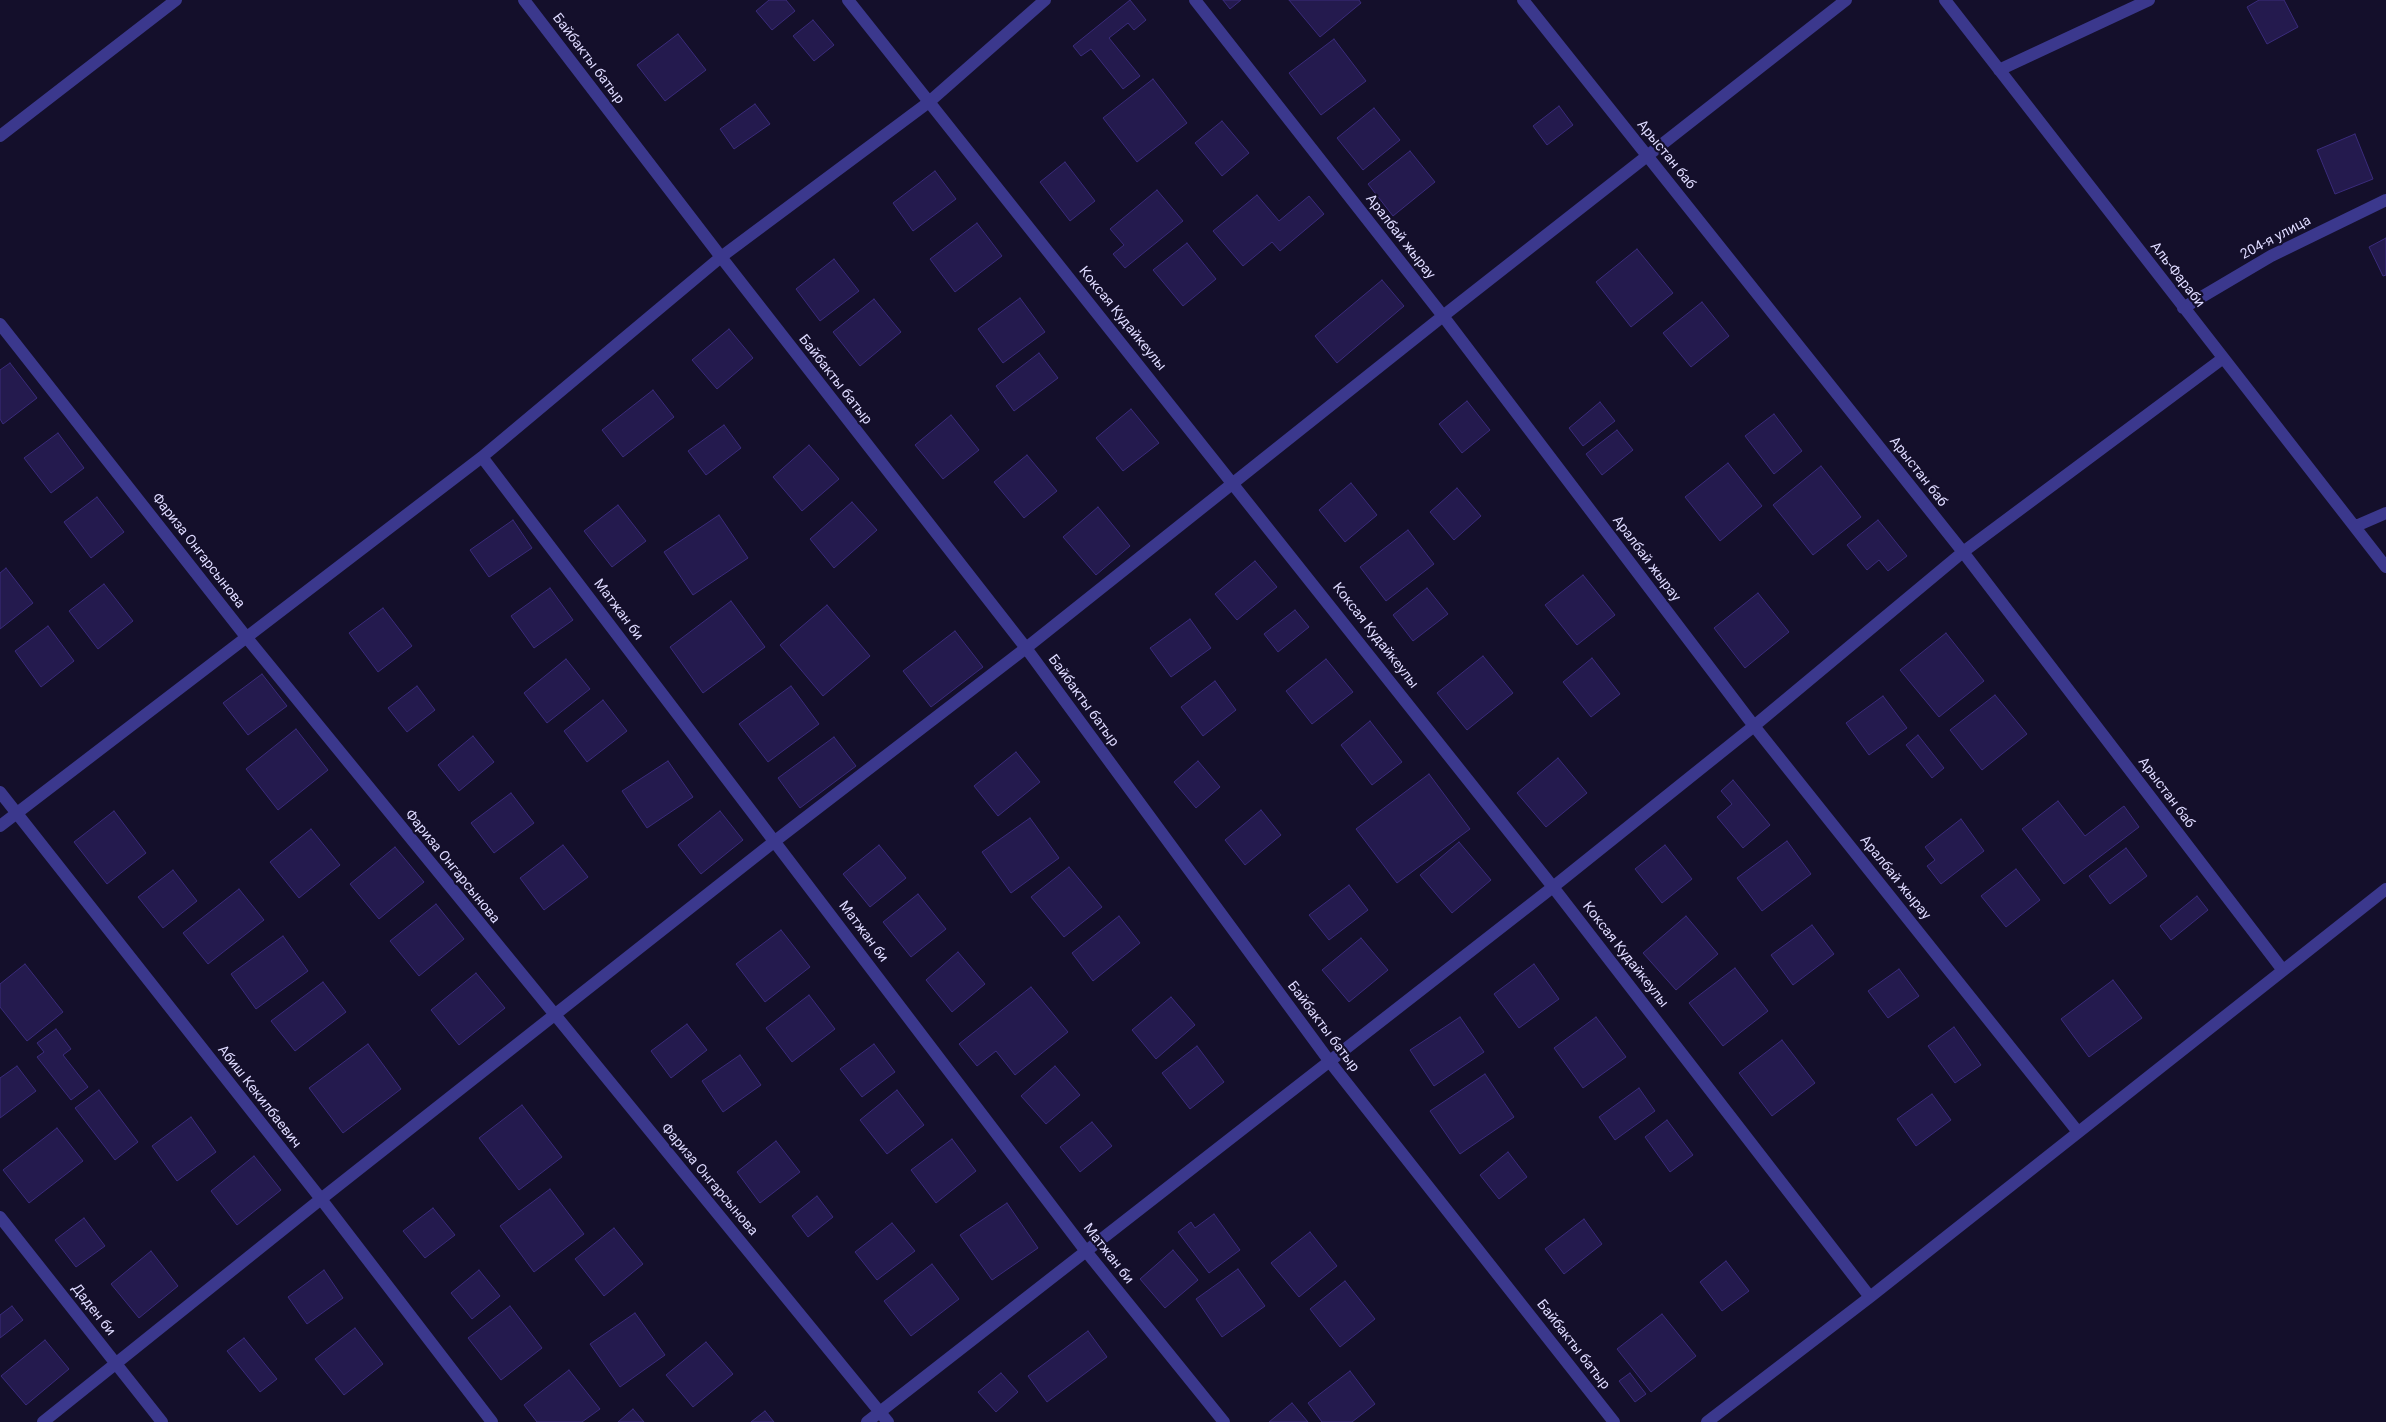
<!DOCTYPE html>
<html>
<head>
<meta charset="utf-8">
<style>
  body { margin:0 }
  canvas { display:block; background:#140f2b }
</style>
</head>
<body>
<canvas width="2386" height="1422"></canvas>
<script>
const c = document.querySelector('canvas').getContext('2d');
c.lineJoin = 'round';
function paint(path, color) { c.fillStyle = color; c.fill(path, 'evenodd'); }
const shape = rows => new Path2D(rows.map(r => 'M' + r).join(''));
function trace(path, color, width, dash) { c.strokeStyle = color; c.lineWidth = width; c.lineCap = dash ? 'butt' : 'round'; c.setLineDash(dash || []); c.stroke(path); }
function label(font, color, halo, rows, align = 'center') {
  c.font = font + ' Roboto,sans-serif'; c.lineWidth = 4.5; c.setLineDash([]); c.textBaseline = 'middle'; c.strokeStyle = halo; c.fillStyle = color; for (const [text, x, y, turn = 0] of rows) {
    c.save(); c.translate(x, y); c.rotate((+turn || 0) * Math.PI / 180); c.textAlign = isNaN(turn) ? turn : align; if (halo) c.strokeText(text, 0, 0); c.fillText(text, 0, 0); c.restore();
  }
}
const building = shape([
  [769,0,786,0,795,11,772,30,756,11,769,0],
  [1130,0,1146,20,1134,30,1128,23,1109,38,1140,76,1123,89,1091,49,1081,56,1073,46,1130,0],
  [1223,0,1241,0,1230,9,1223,0],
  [1289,0,1359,0,1361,3,1320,37,1289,0],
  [2259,0,2284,0,2298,27,2267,44,2247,7,2259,0],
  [813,20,834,45,814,61,793,36,813,20],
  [678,34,706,70,665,101,637,65,678,34],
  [1334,39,1366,81,1321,115,1289,73,1334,39],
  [1153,79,1187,123,1137,162,1103,118,1153,79],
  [755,104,770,124,734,149,720,129,755,104],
  [1559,106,1573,125,1547,145,1533,126,1559,106],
  [1374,108,1400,140,1363,170,1337,138,1374,108],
  [1222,121,1249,153,1222,176,1195,143,1222,121],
  [2355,134,2373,179,2335,194,2317,150,2355,134],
  [1410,151,1435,182,1393,216,1368,184,1410,151],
  [1065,162,1095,201,1070,221,1040,182,1065,162],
  [935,171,956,199,913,231,893,203,935,171],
  [1157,190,1183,221,1125,268,1113,254,1124,245,1110,229,1157,190],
  [1257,195,1279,221,1309,196,1324,214,1280,251,1272,242,1243,266,1213,231,1257,195],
  [977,223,1002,256,955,292,930,259,977,223],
  [2386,238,2386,275,2383,276,2369,247,2386,238],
  [1187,243,1216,279,1183,306,1153,270,1187,243],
  [1637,249,1673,293,1631,327,1596,282,1637,249],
  [834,259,859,291,820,321,796,289,834,259],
  [1382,280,1404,306,1337,363,1315,336,1382,280],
  [1020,298,1045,332,1003,363,978,329,1020,298],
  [874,299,901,332,860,366,833,332,874,299],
  [1702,302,1729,336,1691,367,1663,333,1702,302],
  [729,329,753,358,717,389,692,360,729,329],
  [1039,353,1058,378,1014,411,996,386,1039,353],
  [10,363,37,398,3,424,0,419,0,370,10,363],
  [653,390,674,417,623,457,602,430,653,390],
  [1467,401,1490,430,1462,453,1439,424,1467,401],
  [1600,402,1615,421,1583,446,1569,428,1600,402],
  [1131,409,1159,443,1123,471,1096,438,1131,409],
  [1774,414,1802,451,1774,474,1745,436,1774,414],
  [951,415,979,450,943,479,915,445,951,415],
  [724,425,741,448,706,475,688,451,724,425],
  [1617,430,1633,450,1602,475,1586,454,1617,430],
  [58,433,84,468,51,493,24,458,58,433],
  [809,445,839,479,802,511,773,477,809,445],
  [1027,455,1057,491,1024,518,994,482,1027,455],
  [1728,463,1762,506,1720,541,1685,497,1728,463],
  [1821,466,1861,517,1813,555,1773,505,1821,466],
  [1351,483,1377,515,1345,542,1319,510,1351,483],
  [1457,488,1481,516,1454,540,1430,512,1457,488],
  [97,497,124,532,91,558,64,522,97,497],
  [852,502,877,530,834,568,810,539,852,502],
  [618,505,646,541,612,567,584,531,618,505],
  [1098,507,1130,546,1096,575,1063,537,1098,507],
  [719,515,748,558,693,595,664,552,719,515],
  [513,520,532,548,489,577,470,550,513,520],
  [1878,520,1907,556,1888,571,1879,560,1867,570,1847,545,1878,520],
  [1408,530,1434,564,1386,601,1360,567,1408,530],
  [1255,561,1277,587,1237,620,1215,594,1255,561],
  [6,568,33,603,0,629,0,573,6,568],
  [1583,575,1615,615,1577,645,1545,605,1583,575],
  [104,584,133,621,98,649,69,611,104,584],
  [550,588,573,620,534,648,511,616,550,588],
  [1427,588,1448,614,1413,641,1393,615,1427,588],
  [1758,593,1789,632,1745,668,1714,628,1758,593],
  [731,601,765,647,703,693,670,647,731,601],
  [827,605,870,656,823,696,780,645,827,605],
  [383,608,412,646,378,672,349,633,383,608],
  [1295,610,1309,627,1278,652,1264,634,1295,610],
  [1190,619,1211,648,1171,677,1150,648,1190,619],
  [48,626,74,661,41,687,15,651,48,626],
  [955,631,983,667,931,707,903,671,955,631],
  [1946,633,1984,681,1939,717,1900,670,1946,633],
  [1483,656,1513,693,1467,730,1437,693,1483,656],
  [1592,658,1620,694,1591,717,1563,682,1592,658],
  [566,659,590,689,547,723,524,693,566,659],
  [1326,659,1353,692,1312,724,1286,691,1326,659],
  [262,674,287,706,248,735,223,703,262,674],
  [1215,681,1236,710,1203,736,1181,707,1215,681],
  [417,686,435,710,407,732,388,708,417,686],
  [791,686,819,724,768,762,739,724,791,686],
  [1995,695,2027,734,1982,770,1950,730,1995,695],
  [1883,696,1907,728,1869,755,1846,723,1883,696],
  [603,700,627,731,587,762,564,731,603,700],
  [1370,721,1402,762,1372,785,1341,745,1370,721],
  [296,729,328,770,278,810,246,769,296,729],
  [1918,735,1944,768,1932,778,1906,745,1918,735],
  [473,736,494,762,459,791,438,765,473,736],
  [834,737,856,766,800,808,778,778,834,737],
  [1016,752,1040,782,998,816,974,786,1016,752],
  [1558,758,1587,793,1546,827,1517,793,1558,758],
  [668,761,693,797,647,828,622,791,668,761],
  [1198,761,1220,787,1196,808,1174,782,1198,761],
  [1429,774,1470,829,1397,883,1356,829,1429,774],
  [1733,780,1770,825,1743,848,1717,817,1732,804,1721,791,1733,780],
  [511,793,534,823,494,853,471,823,511,793],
  [2058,801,2085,836,2124,806,2139,827,2064,884,2022,829,2058,801],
  [1261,810,1281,835,1245,865,1225,840,1261,810],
  [114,811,146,853,107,884,74,842,114,811],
  [720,811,743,840,701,874,678,845,720,811],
  [1030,818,1059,858,1011,893,982,852,1030,818],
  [1961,819,1984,851,1941,884,1927,866,1935,860,1925,847,1961,819],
  [311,829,340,865,299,898,270,862,311,829],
  [1787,841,1811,874,1762,911,1737,878,1787,841],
  [1459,842,1491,880,1452,913,1420,875,1459,842],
  [563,845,588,877,544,910,520,878,563,845],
  [879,845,906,878,870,907,843,874,879,845],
  [1665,845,1692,879,1662,903,1635,869,1665,845],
  [395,847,424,882,379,919,350,884,395,847],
  [2126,848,2147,876,2110,904,2089,876,2126,848],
  [1069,867,1102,907,1064,937,1031,897,1069,867],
  [2016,869,2040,900,2006,927,1981,896,2016,869],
  [173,870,197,901,163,928,138,897,173,870],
  [1349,885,1368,910,1329,940,1309,915,1349,885],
  [239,889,264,920,208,964,183,933,239,889],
  [918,894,946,929,911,957,883,922,918,894],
  [2197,896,2208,910,2171,940,2160,926,2197,896],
  [436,904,464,939,419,976,390,941,436,904],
  [1119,916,1140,943,1093,981,1072,953,1119,916],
  [1686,916,1718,954,1676,990,1643,953,1686,916],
  [1812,925,1834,954,1793,985,1771,955,1812,925],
  [781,930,810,967,765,1002,736,964,781,930],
  [283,936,308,971,256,1009,231,974,283,936],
  [1361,938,1388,970,1349,1002,1322,970,1361,938],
  [958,952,985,984,952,1012,926,980,958,952],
  [25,964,63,1012,27,1041,0,1007,0,984,25,964],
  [1534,964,1559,999,1519,1028,1494,994,1534,964],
  [1735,968,1768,1011,1723,1046,1689,1003,1735,968],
  [1899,969,1919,996,1888,1018,1868,991,1899,969],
  [476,973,505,1008,459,1045,431,1010,476,973],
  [2113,980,2142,1018,2089,1057,2061,1019,2113,980],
  [323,982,346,1012,295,1051,271,1021,323,982],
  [1031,987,1068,1032,1015,1075,996,1051,977,1066,959,1044,1031,987],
  [809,995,835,1029,792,1062,766,1028,809,995],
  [1171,997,1195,1025,1156,1059,1132,1030,1171,997],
  [1460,1017,1484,1052,1434,1086,1410,1050,1460,1017],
  [1596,1017,1626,1057,1583,1088,1554,1048,1596,1017],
  [687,1024,707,1050,671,1078,651,1051,687,1024],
  [1954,1027,1981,1065,1955,1083,1928,1046,1954,1027],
  [56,1029,71,1049,63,1055,88,1087,71,1100,37,1057,44,1052,37,1043,56,1029],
  [1782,1040,1815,1083,1772,1116,1739,1073,1782,1040],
  [368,1044,401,1089,343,1133,309,1088,368,1044],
  [874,1044,895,1072,862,1097,840,1069,874,1044],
  [1197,1046,1224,1082,1190,1109,1162,1073,1197,1046],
  [740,1055,761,1085,723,1112,702,1081,740,1055],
  [17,1066,36,1091,0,1118,0,1078,17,1066],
  [1055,1066,1080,1095,1046,1124,1021,1096,1055,1066],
  [1485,1074,1514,1117,1460,1154,1430,1111,1485,1074],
  [1639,1088,1655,1111,1615,1140,1599,1117,1639,1088],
  [99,1090,138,1142,115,1160,75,1108,99,1090],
  [897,1090,924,1125,887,1154,860,1120,897,1090],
  [1932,1094,1951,1120,1916,1146,1897,1119,1932,1094],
  [522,1105,562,1157,519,1190,479,1138,522,1105],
  [191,1117,216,1152,177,1181,152,1146,191,1117],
  [1667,1120,1693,1155,1670,1172,1645,1137,1667,1120],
  [1092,1122,1112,1146,1080,1172,1060,1147,1092,1122],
  [57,1128,83,1161,29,1203,3,1170,57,1128],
  [952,1139,976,1171,936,1203,911,1170,952,1139],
  [776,1141,800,1172,760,1203,737,1172,776,1141],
  [1508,1152,1527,1177,1499,1199,1480,1175,1508,1152],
  [254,1156,281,1190,237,1225,211,1191,254,1156],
  [550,1189,584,1234,534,1272,500,1226,550,1189],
  [817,1196,833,1217,808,1237,792,1216,817,1196],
  [1007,1203,1038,1248,992,1280,960,1235,1007,1203],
  [433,1208,455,1235,425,1258,403,1231,433,1208],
  [1214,1214,1240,1250,1209,1273,1178,1232,1191,1222,1195,1228,1214,1214],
  [84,1218,105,1246,76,1267,55,1240,84,1218],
  [1584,1219,1602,1244,1564,1274,1545,1249,1584,1219],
  [892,1223,915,1251,877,1280,855,1252,892,1223],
  [614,1228,643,1264,604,1296,575,1259,614,1228],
  [1310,1232,1337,1266,1299,1297,1271,1263,1310,1232],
  [1173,1250,1198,1280,1165,1308,1140,1279,1173,1250],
  [151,1251,178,1286,139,1318,111,1284,151,1251],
  [1726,1261,1749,1291,1722,1311,1700,1282,1726,1261],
  [932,1264,959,1299,911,1336,884,1301,932,1264],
  [1238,1269,1265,1306,1222,1337,1196,1299,1238,1269],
  [324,1270,343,1298,307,1324,288,1297,324,1270],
  [479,1270,500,1296,472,1319,451,1293,479,1270],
  [1345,1281,1375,1319,1340,1347,1310,1309,1345,1281],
  [12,1306,23,1320,0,1338,0,1315,12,1306],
  [510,1306,542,1348,501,1380,468,1338,510,1306],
  [635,1313,665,1355,620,1387,590,1344,635,1313],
  [1662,1314,1696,1356,1651,1392,1617,1349,1662,1314],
  [355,1328,383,1364,344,1395,315,1359,355,1328],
  [1088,1331,1107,1357,1047,1402,1028,1376,1088,1331],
  [244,1338,277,1379,260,1392,227,1351,244,1338],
  [45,1340,69,1369,26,1405,1,1376,45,1340],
  [706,1342,733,1374,693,1407,666,1375,706,1342],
  [569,1370,600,1409,582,1422,537,1422,524,1405,569,1370],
  [1350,1371,1375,1404,1352,1422,1322,1422,1308,1403,1350,1371],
  [1001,1373,1018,1392,996,1412,978,1392,1001,1373],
  [1630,1373,1646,1394,1635,1402,1619,1381,1630,1373],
  [1292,1403,1308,1422,1269,1422,1292,1403],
  [633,1409,644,1422,618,1422,633,1409],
  [765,1411,774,1422,751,1422,765,1411]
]);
paint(building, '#241a4e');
trace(building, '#3a2b7b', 1);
trace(shape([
  [524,0,721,257,1026,648,1330,1062,1614,1422],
  [848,0,1553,887,1870,1297],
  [1195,0,1443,316,1754,726,2078,1132],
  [1523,0,1963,552,2282,969],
  [1945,0,2386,567],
  [1999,70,2149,0],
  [0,136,176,0],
  [2183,308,2271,256,2386,200],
  [0,324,247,638,888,1422],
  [482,457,1085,1250,1224,1422],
  [2356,526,2386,513],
  [0,792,321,1199,492,1422],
  [0,826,482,457,721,257,929,102,1045,0],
  [0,1217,162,1422],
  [43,1422,321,1199,775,841,1026,648,1443,316,1846,0],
  [867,1422,1553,887,1754,726,1963,552,2222,359],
  [1707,1422,1870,1297,2386,889]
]), '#3b388d', 12);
label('14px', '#dedaff', '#140f2b', [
  ["Байбакты батыр",588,59,53],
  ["Арыстан баб",1666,155,51],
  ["Аралбай жырау",1400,237,52],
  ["204-я улица",2276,238,-28],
  ["Аль-Фараби",2177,275,52],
  ["Коксая Кудайкеулы",1122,319,51],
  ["Байбакты батыр",835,380,52],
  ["Арыстан баб",1918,472,52],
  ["Фариза Онгарсынова",198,551,52],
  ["Аралбай жырау",1646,559,53],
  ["Матжан би",618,610,53],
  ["Коксая Кудайкеулы",1375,636,52],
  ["Байбакты батыр",1083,701,54],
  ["Арыстан баб",2166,793,53],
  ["Фариза Онгарсынова",452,867,51],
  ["Аралбай жырау",1895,878,51],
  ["Матжан би",863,932,53],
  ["Коксая Кудайкеулы",1625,955,52],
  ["Байбакты батыр",1323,1027,53],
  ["Абиш Кекилбаевич",259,1097,52],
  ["Фариза Онгарсынова",709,1180,50],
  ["Матжан би",1108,1254,52],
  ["Даден би",93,1310,52],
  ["Байбакты батыр",1573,1345,52]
]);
</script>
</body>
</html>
